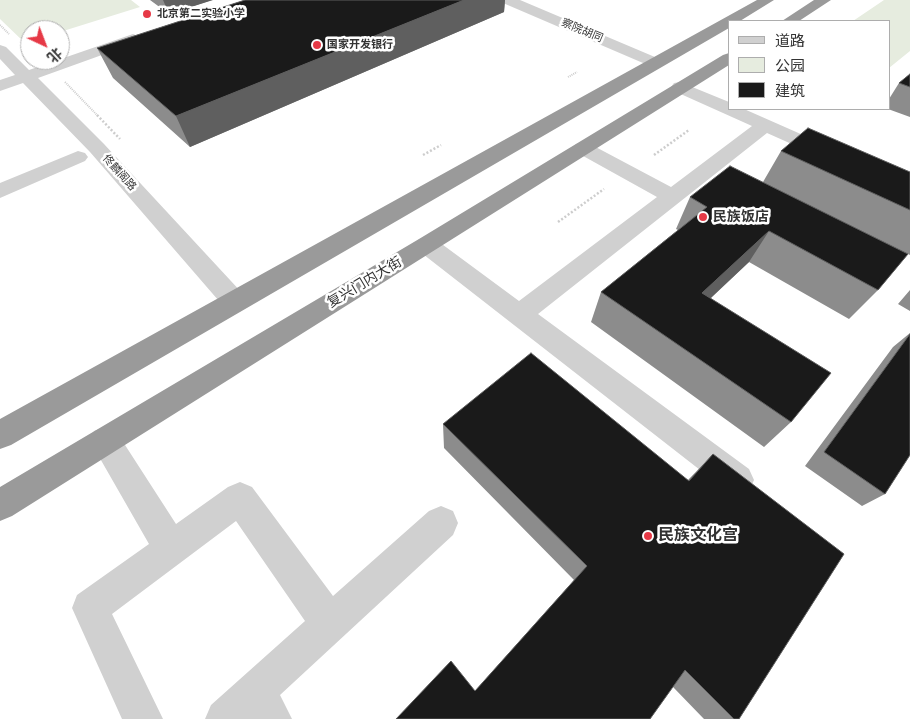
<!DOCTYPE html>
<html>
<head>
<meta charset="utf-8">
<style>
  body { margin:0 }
  #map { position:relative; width:910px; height:719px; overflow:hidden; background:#fff; font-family:Roboto,"Noto Sans SC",sans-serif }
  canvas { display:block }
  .legend { position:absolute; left:728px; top:20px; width:162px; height:90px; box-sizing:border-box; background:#fff; border:1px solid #adadad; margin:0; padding:6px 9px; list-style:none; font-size:15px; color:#333 }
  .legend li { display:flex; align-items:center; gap:10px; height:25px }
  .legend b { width:25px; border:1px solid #adadad }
  .north { position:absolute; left:20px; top:20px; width:50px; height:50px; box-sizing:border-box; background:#fff; border:1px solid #adadad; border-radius:50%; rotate:137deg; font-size:14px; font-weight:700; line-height:20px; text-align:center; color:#333 }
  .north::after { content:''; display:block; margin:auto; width:18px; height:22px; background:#e63946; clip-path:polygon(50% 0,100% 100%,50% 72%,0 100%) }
</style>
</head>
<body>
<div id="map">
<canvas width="910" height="719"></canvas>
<ul class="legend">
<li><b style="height:6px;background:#d0d0d0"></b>道路</li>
<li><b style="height:14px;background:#e6ecdf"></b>公园</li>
<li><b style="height:14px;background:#1a1a1a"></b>建筑</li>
</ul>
<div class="north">北</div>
</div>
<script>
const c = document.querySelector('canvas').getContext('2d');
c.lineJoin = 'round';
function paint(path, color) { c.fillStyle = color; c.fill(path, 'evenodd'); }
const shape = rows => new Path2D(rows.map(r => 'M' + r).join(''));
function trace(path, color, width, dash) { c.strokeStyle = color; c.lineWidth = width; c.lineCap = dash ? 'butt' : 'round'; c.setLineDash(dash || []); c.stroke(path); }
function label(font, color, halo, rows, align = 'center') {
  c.font = font + ' Roboto,"Noto Sans SC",sans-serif'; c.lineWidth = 5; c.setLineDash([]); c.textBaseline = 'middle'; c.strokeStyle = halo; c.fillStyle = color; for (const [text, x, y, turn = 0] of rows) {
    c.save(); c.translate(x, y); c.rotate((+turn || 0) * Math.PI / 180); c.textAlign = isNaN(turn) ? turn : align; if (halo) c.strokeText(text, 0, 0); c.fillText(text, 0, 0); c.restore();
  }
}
paint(shape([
  [0,0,131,0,140,7,60,32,60,30,30,30,30,41,25,43,0,19],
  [884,0,910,0,910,51,889,68,889,21,853,21]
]), '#e6ecdf');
trace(shape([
  [0,25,9,34],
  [568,77,577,72],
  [65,82,98,116]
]), '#cdcdcd', 2, [1, 1]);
trace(shape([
  [97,115,120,139],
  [423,155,441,145],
  [654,155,689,130],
  [558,222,604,189]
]), '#cdcdcd', 2.5, [2, 2]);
paint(shape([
  [501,0,520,0,662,60,664,63,662,66,656,68,650,66,503,3,501,0],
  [133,34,138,36,141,39,138,42,38,78,104,144,243,294,247,301,243,308,234,311,225,308,90,152,23,83,0,91,0,80,15,75,0,59,0,45,6,47,29,70,133,34],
  [680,82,729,102,729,109,744,109,837,150,840,154,837,158,830,160,823,158,767,133,538,314,749,469,754,480,749,491,738,495,727,491,419,251,415,245,419,239,427,237,435,239,519,301,657,197,576,152,573,148,576,144,583,142,590,144,671,187,752,126,674,91,671,87,674,83,680,82],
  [78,151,85,153,88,157,85,161,0,198,0,183,78,151],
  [105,427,116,431,176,524,228,487,240,482,252,487,333,596,429,511,441,506,453,511,458,523,453,535,280,695,292,719,205,719,211,705,305,621,236,521,112,614,163,719,122,719,72,608,77,595,149,544,90,441,94,431,105,427]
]), '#d0d0d0');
paint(shape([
  [757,0,774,0,740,21,729,21,729,28,11,445,0,449,0,419,757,0],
  [814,0,831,0,799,21,782,21,814,0],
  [729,53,729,65,12,516,0,521,0,487,419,239,723,55,729,53]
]), '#9a9a9a');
paint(shape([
  [150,0,212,0,169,14],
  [245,0,505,0,504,12,190,147,113,78,97,48],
  [910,74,910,117,888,109,889,99,899,83],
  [781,151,910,172,910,255,908,254,878,290,849,319,749,262,711,298,791,422,764,447,591,322,601,292,678,230,676,229,690,197,763,182],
  [910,290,910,311,898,304],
  [910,333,885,494,862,506,805,466,893,347],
  [443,424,688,480,713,454,739,719,704,719,673,687,475,691,574,580,444,448]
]), '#8c8c8c');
paint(shape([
  [163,0,213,0,169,14],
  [464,0,505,0,504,12,190,147,176,116],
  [769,231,749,262,685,322,702,293]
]), '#5f5f5f');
const building = shape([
  [245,0,464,0,176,116,97,48,245,0],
  [910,74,910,87,899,83,910,74],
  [808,128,910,172,910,210,781,151,808,128],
  [730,166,908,254,878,290,769,231,702,293,831,373,791,422,601,292,707,207,690,197,730,166],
  [910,334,910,455,885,494,824,452,910,334],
  [531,353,689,481,713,454,844,554,739,719,734,719,685,670,650,719,396,719,451,661,475,691,587,566,443,424,531,353]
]);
paint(building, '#1a1a1a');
trace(building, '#5f5f5f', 1);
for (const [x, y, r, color] of [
  [147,14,5,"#e63946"],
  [317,45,5,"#e63946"],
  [703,217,5,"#e63946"],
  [648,536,5,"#e63946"]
]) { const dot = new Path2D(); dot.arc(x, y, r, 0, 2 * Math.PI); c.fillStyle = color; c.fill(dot); trace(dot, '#fff', 2); }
label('bold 11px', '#333', '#fff', [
  ["北京第二实验小学",157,14],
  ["国家开发银行",327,45]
], 'left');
label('11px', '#333', '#fff', [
  ["察院胡同",582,31,23],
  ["佟麟阁路",119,173,48]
]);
label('bold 14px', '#333', '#fff', [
  ["民族饭店",713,217]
], 'left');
label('14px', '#333', '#fff', [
  ["复兴门内大街",365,283,-31]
]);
label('bold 16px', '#333', '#fff', [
  ["民族文化宫",658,536]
], 'left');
</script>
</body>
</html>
